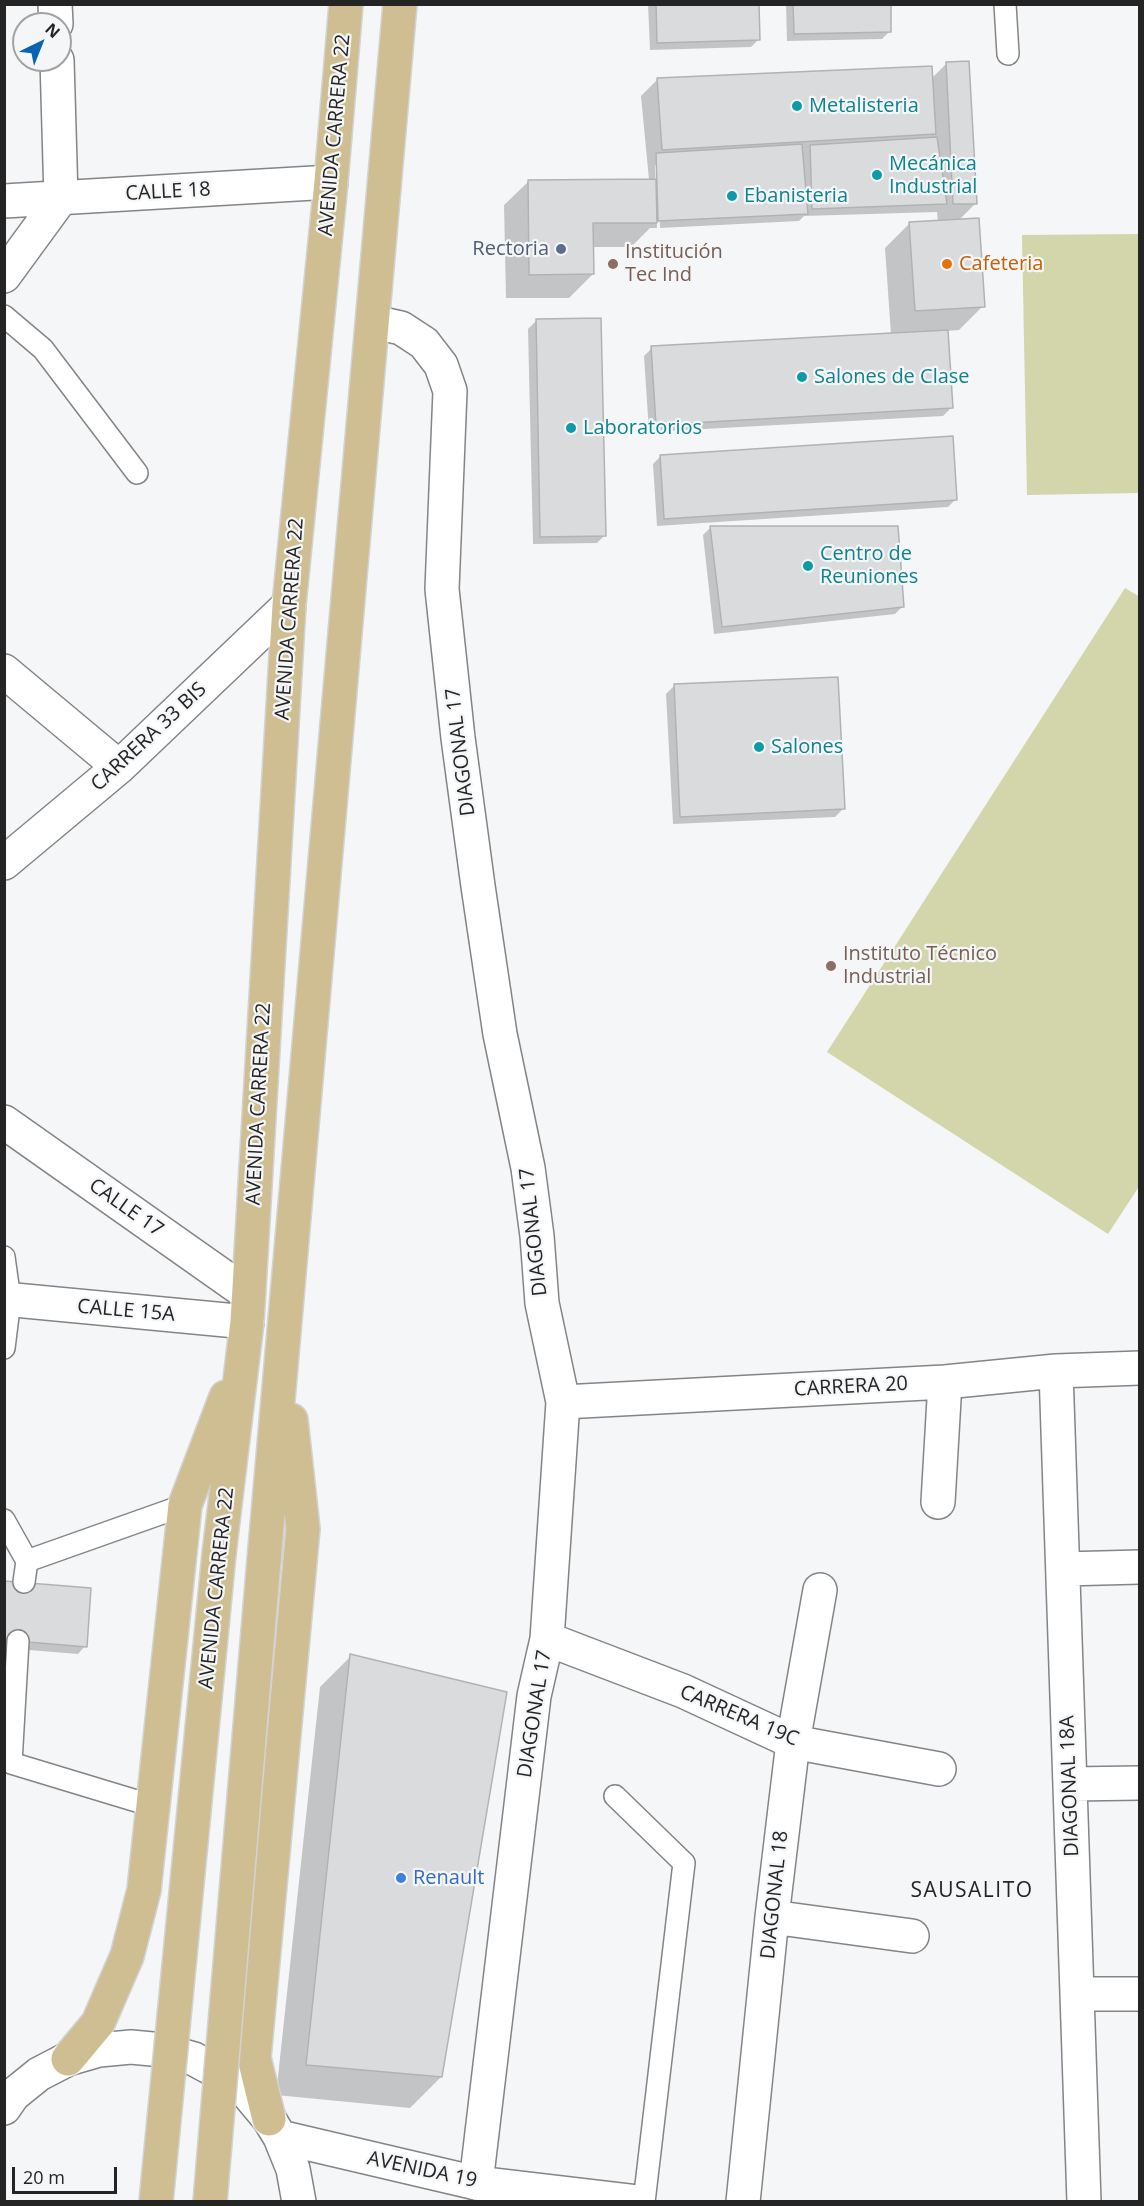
<!DOCTYPE html>
<html>
<head>
<meta charset="utf-8">
<style>
  body { margin:0 }
  #map { position:relative; width:1144px; height:2206px; overflow:hidden; background:#f4f6f8; font-family:"Open Sans",sans-serif }
  canvas { display:block }
  .frame { position:absolute; inset:0; border:6px solid #242425; pointer-events:none }
  .north { position:absolute; left:12px; top:12px; width:60px; height:60px; box-sizing:border-box; background:#f4f6f8; border:2px solid #a1a2a4; border-radius:50%; rotate:43deg; font-size:16px; font-weight:700; line-height:24px; text-align:center; color:#242425 }
  .north::after { content:''; display:block; margin:auto; width:21px; height:27px; background:#0a63b0; clip-path:polygon(50% 0,100% 100%,50% 72%,0 100%) }
  .scale { position:absolute; left:12px; top:2167px; width:105px; height:27px; box-sizing:border-box; border:3px solid #242425; border-top:0; padding-left:8px; font-size:18px; line-height:21px; white-space:nowrap; color:#242425; -webkit-text-stroke:4px #f4f6f8; paint-order:stroke }
</style>
</head>
<body>
<div id="map">
<canvas width="1144" height="2206"></canvas>
<div class="frame"></div>
<div class="north">N</div>
<div class="scale">20 m</div>
</div>
<script>
const c = document.querySelector('canvas').getContext('2d');
c.lineJoin = 'round';
function paint(path, color) { c.fillStyle = color; c.fill(path, 'evenodd'); }
const shape = rows => new Path2D(rows.map(r => 'M' + r).join(''));
function trace(path, color, width, dash) { c.strokeStyle = color; c.lineWidth = width; c.lineCap = dash ? 'butt' : 'round'; c.setLineDash(dash || []); c.stroke(path); }
function label(font, color, halo, rows, align = 'center') {
  c.font = font + ' "Open Sans",sans-serif'; c.lineWidth = 4.5; c.setLineDash([]); c.textBaseline = 'middle'; c.strokeStyle = halo; c.fillStyle = color; for (const [text, x, y, turn = 0] of rows) {
    c.save(); c.translate(x, y); c.rotate((+turn || 0) * Math.PI / 180); c.textAlign = isNaN(turn) ? turn : align; if (halo) c.strokeText(text, 0, 0); c.fillText(text, 0, 0); c.restore();
  }
}
paint(shape([
  [1139,234,1139,493,1027,495,1022,235],
  [1125,588,1140,597,1140,1185,1108,1234,827,1052]
]), '#d3d6ab');
paint(shape([
  [648,4,757,4,759,39,751,47,650,50],
  [786,4,889,4,890,31,882,39,787,41],
  [946,64,976,203,958,221,983,306,959,330,946,331,951,408,943,416,649,432,644,356,652,348,891,335,885,248,909,224,938,222,937,212,804,216,799,221,660,228,658,165,655,165,657,228,650,228,631,247,592,247,593,274,569,298,506,298,504,205,529,181,649,180,641,96,658,79,931,79],
  [536,321,605,535,597,543,533,544,528,329],
  [661,456,956,499,948,507,657,526,653,464],
  [711,527,903,606,895,614,714,634,703,535],
  [674,686,843,809,835,817,673,824,666,694],
  [4,1582,85,1646,78,1654,4,1648],
  [351,1656,441,2077,410,2108,276,2095,320,1687]
]), '#0003');
const building = shape([
  [656,4,759,4,760,40,657,43,656,4],
  [793,4,891,4,891,32,794,34,793,4],
  [969,61,977,204,953,204,946,62,969,61],
  [932,66,936,134,662,150,657,78,932,66],
  [937,137,947,204,812,209,810,145,937,137],
  [802,144,808,214,658,221,656,153,802,144],
  [656,179,657,223,593,223,594,274,529,275,528,180,656,179],
  [979,218,985,307,915,311,909,222,979,218],
  [601,318,606,536,540,537,536,319,601,318],
  [948,330,953,408,656,425,651,346,948,330],
  [953,436,957,500,664,519,660,455,953,436],
  [710,526,898,526,904,607,722,627,710,526],
  [838,677,845,809,680,817,674,684,838,677],
  [4,1581,91,1588,87,1647,4,1640,4,1581],
  [350,1654,507,1692,442,2077,306,2065,350,1654]
]);
paint(building, '#dadbdd');
trace(building, '#b1b2b4', 1.5);
const service = shape([
  [1005,4,1008,54],
  [4,316,43,349,137,473],
  [4,1257,10,1300,4,1348],
  [4,1520,27,1561,24,1582],
  [27,1561,185,1505],
  [18,1641,11,1763,153,1806],
  [615,1796,684,1863,644,2202]
]);
const minor = shape([
  [55,4,56,24],
  [4,201,331,182],
  [4,276,61,198,57,60],
  [374,322,401,328,424,343,441,365,450,391,442,589,458,738,478,886,500,1034,528,1168,537,1236,542,1303,563,1402,547,1639,534,1696,476,2183],
  [4,671,119,767],
  [4,863,119,767,289,605],
  [4,1122,248,1294],
  [4,1299,247,1322],
  [1056,1371,1084,2202],
  [563,1402,945,1382,1056,1371,1140,1368],
  [938,1502,945,1382],
  [1063,1569,1140,1567],
  [547,1639,683,1691,793,1742,939,1769],
  [1070,1784,1140,1783],
  [772,1917,912,1936],
  [1077,1994,1140,1994],
  [743,2202,772,1917,793,1742,820,1590]
]);
const secondary = shape([
  [4,2108,13,2095,39,2074,68,2059,99,2050,131,2047,163,2050,194,2059,222,2074,248,2094,269,2119,280,2137,293,2169,299,2202],
  [280,2137,476,2183,637,2202]
]);
const primary = shape([
  [219,1554,247,1322,289,605,331,182,346,4],
  [264,1560,400,4],
  [68,2059,98,2023,127,1956,144,1890,185,1505,226,1397],
  [269,2119,254,2058,303,1529,291,1420]
]);
trace(service, '#838486', 24);
trace(minor, '#838486', 36);
trace(secondary, '#838486', 36);
trace(primary, '#d3d3d3', 36);
trace(service, '#fff', 21);
trace(minor, '#fff', 33);
trace(secondary, '#fff', 33);
trace(primary, '#cebe91', 33);
const primaryBridge = shape([
  [156,2202,219,1554],
  [210,2202,264,1560]
]);
trace(primaryBridge, '#d3d3d3', 36, []);
trace(primaryBridge, '#cebe91', 33);
for (const [x, y, r, color] of [
  [797,106,6,"#0f9aa8"],
  [877,175,6,"#0f9aa8"],
  [732,196,6,"#0f9aa8"],
  [561,249,6,"#5c6f8a"],
  [613,264,6,"#8d6e63"],
  [947,264,6,"#e8710a"],
  [802,377,6,"#0f9aa8"],
  [571,428,6,"#0f9aa8"],
  [808,566,6,"#0f9aa8"],
  [759,747,6,"#0f9aa8"],
  [831,966,6,"#8d6e63"],
  [401,1878,6,"#3f7fe0"]
]) { const dot = new Path2D(); dot.arc(x, y, r, 0, 2 * Math.PI); c.fillStyle = color; c.fill(dot); trace(dot, '#f4f6f8', 2); }
label('20px', '#0d838f', '#f4f6f8', [
  ["Metalisteria",809,106],
  ["Mecánica",889,164],
  ["Industrial",889,187],
  ["Ebanisteria",744,196],
  ["Salones de Clase",814,377],
  ["Laboratorios",583,428],
  ["Centro de",820,554],
  ["Reuniones",820,577],
  ["Salones",771,747]
], 'left');
label('20px', '#242425', '#f4f6f8', [
  ["AVENIDA CARRERA 22",335,135,-85],
  ["CALLE 18",168,192,-3],
  ["AVENIDA CARRERA 22",290,619,-86],
  ["CARRERA 33 BIS",149,737,-43],
  ["DIAGONAL 17",461,752,-97],
  ["AVENIDA CARRERA 22",259,1104,-87],
  ["CALLE 17",126,1208,35],
  ["DIAGONAL 17",534,1232,-96],
  ["CALLE 15A",126,1311,5],
  ["CARRERA 20",851,1387,-3],
  ["AVENIDA CARRERA 22",217,1588,-84],
  ["DIAGONAL 17",535,1714,-81],
  ["CARRERA 19C",739,1716,23],
  ["DIAGONAL 18A",1070,1786,-92],
  ["DIAGONAL 18",775,1895,-84],
  ["AVENIDA 19",422,2170,12]
]);
label('20px', '#4e5e75', '#f4f6f8', [
  ["Rectoria",549,249]
], 'right');
label('20px', '#785e54', '#f4f6f8', [
  ["Institución",625,252],
  ["Tec Ind",625,275],
  ["Instituto Técnico",843,954],
  ["Industrial",843,977]
], 'left');
label('20px', '#c56008', '#f4f6f8', [
  ["Cafeteria",959,264]
], 'left');
label('20px', '#366cbe', '#f4f6f8', [
  ["Renault",413,1878]
], 'left');
c.letterSpacing = '1.5px';
label('21px', '#242425', '#f4f6f8', [
  ["SAUSALITO",972,1891]
]);
c.letterSpacing = '0px';
</script>
</body>
</html>
